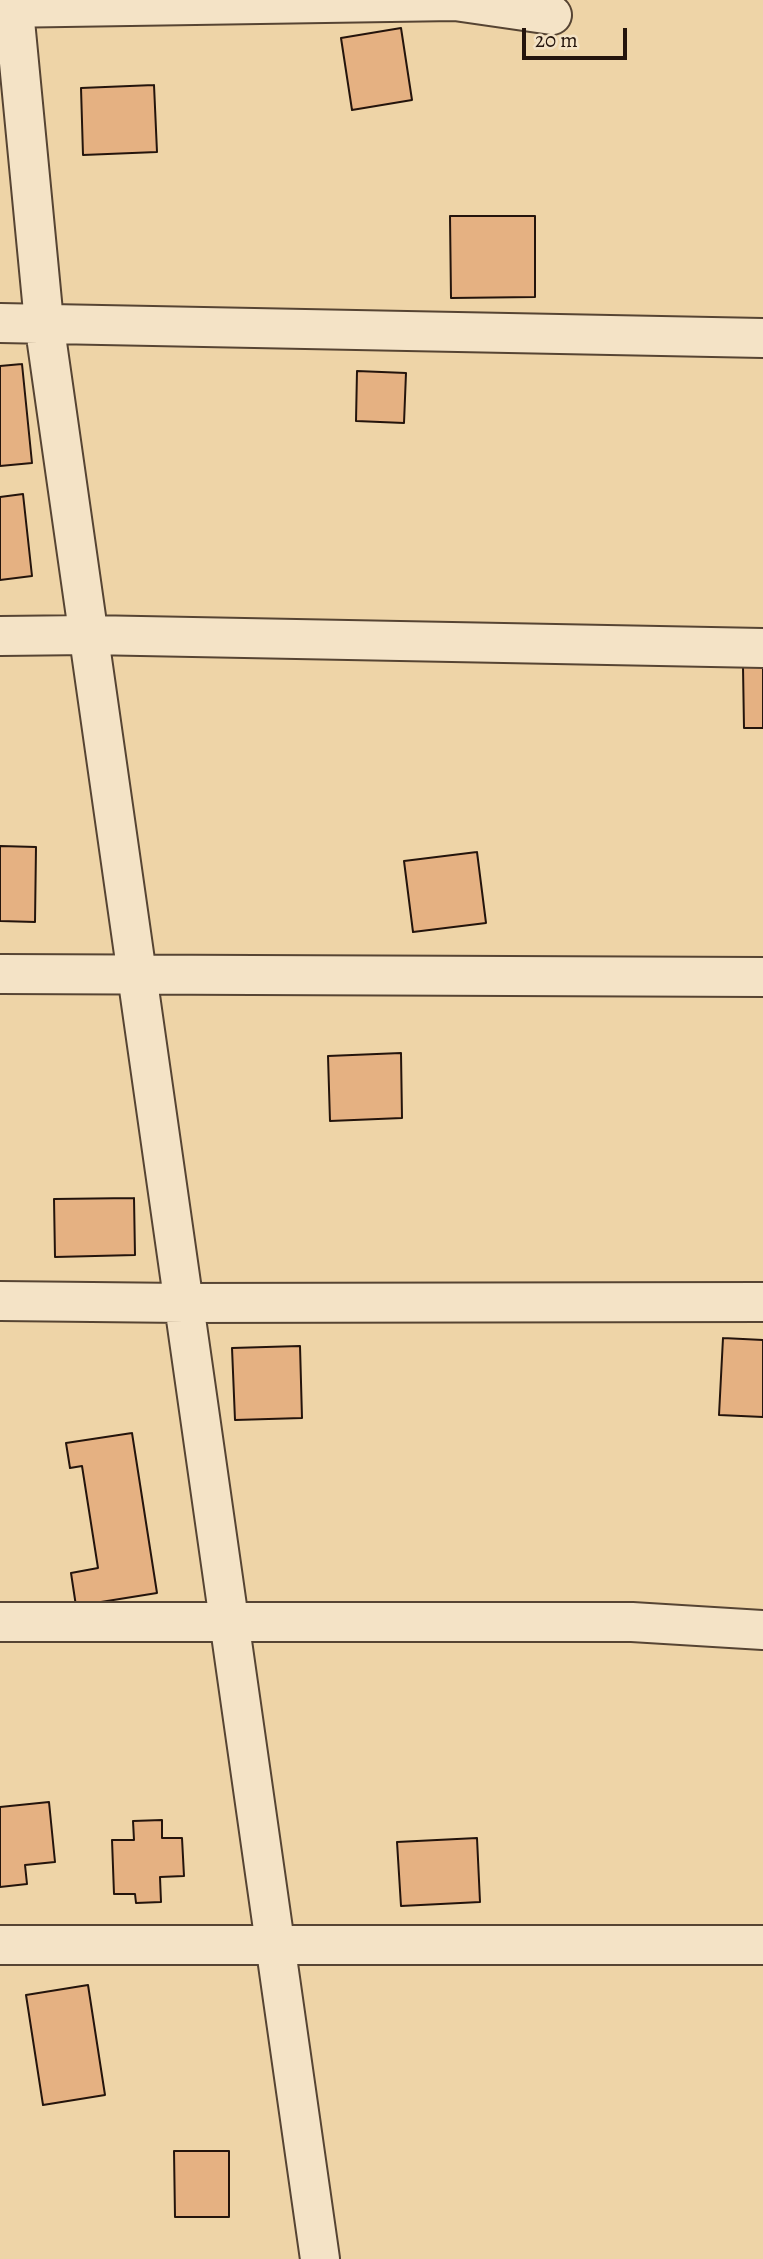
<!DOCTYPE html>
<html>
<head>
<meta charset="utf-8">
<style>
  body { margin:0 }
  #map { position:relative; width:763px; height:2259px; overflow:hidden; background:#eed4a7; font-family:Alegreya,serif }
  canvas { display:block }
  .scale { position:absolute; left:522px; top:28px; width:105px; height:32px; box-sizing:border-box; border:4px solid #24140c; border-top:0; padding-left:9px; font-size:21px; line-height:24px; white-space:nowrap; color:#24140c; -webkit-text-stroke:5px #f4e3c6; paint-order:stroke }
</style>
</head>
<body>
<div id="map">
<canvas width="763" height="2259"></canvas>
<div class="scale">20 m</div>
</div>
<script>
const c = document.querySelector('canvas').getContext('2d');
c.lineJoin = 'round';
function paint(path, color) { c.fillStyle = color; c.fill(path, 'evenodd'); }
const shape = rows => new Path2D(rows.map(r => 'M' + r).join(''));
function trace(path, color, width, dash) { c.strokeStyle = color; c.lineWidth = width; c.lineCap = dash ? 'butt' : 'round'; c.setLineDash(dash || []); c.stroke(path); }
const building = shape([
  [401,28,412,100,352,110,341,38,401,28],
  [154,85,157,152,83,155,81,88,154,85],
  [450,216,535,216,535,297,451,298,450,216],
  [22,364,32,463,0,466,0,366,22,364],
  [357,371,406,373,404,423,356,421,357,371],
  [23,494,32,576,0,580,0,497,23,494],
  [743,667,763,667,763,728,744,728,743,667],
  [0,846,36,847,35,922,0,921,0,846],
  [477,852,486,923,413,932,404,861,477,852],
  [401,1053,402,1118,330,1121,328,1056,401,1053],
  [134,1198,135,1255,55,1257,54,1199,134,1198],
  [723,1338,763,1340,763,1417,719,1415,723,1338],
  [300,1346,302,1418,235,1420,232,1348,300,1346],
  [132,1433,157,1593,76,1606,71,1573,98,1568,82,1466,70,1468,66,1443,132,1433],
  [49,1802,55,1862,25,1865,27,1884,0,1887,0,1807,49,1802],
  [162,1820,162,1838,182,1838,184,1876,160,1877,161,1902,136,1903,135,1894,114,1894,112,1840,134,1840,133,1821,162,1820],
  [477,1838,480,1902,401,1906,397,1842,477,1838],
  [88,1985,105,2095,43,2105,26,1995,88,1985],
  [174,2151,229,2151,229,2217,175,2217,174,2151]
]);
paint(building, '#e5b182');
trace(building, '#24140c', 2);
const minor = shape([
  [13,0,44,322,320,2259],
  [0,8,455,1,552,15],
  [0,323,763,338],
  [0,636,89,635,763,648],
  [0,974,763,977],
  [0,1301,184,1303,763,1302],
  [0,1622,632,1622,763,1630],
  [0,1945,763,1945]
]);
trace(minor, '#564433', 42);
trace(minor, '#f4e3c6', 38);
</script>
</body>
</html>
